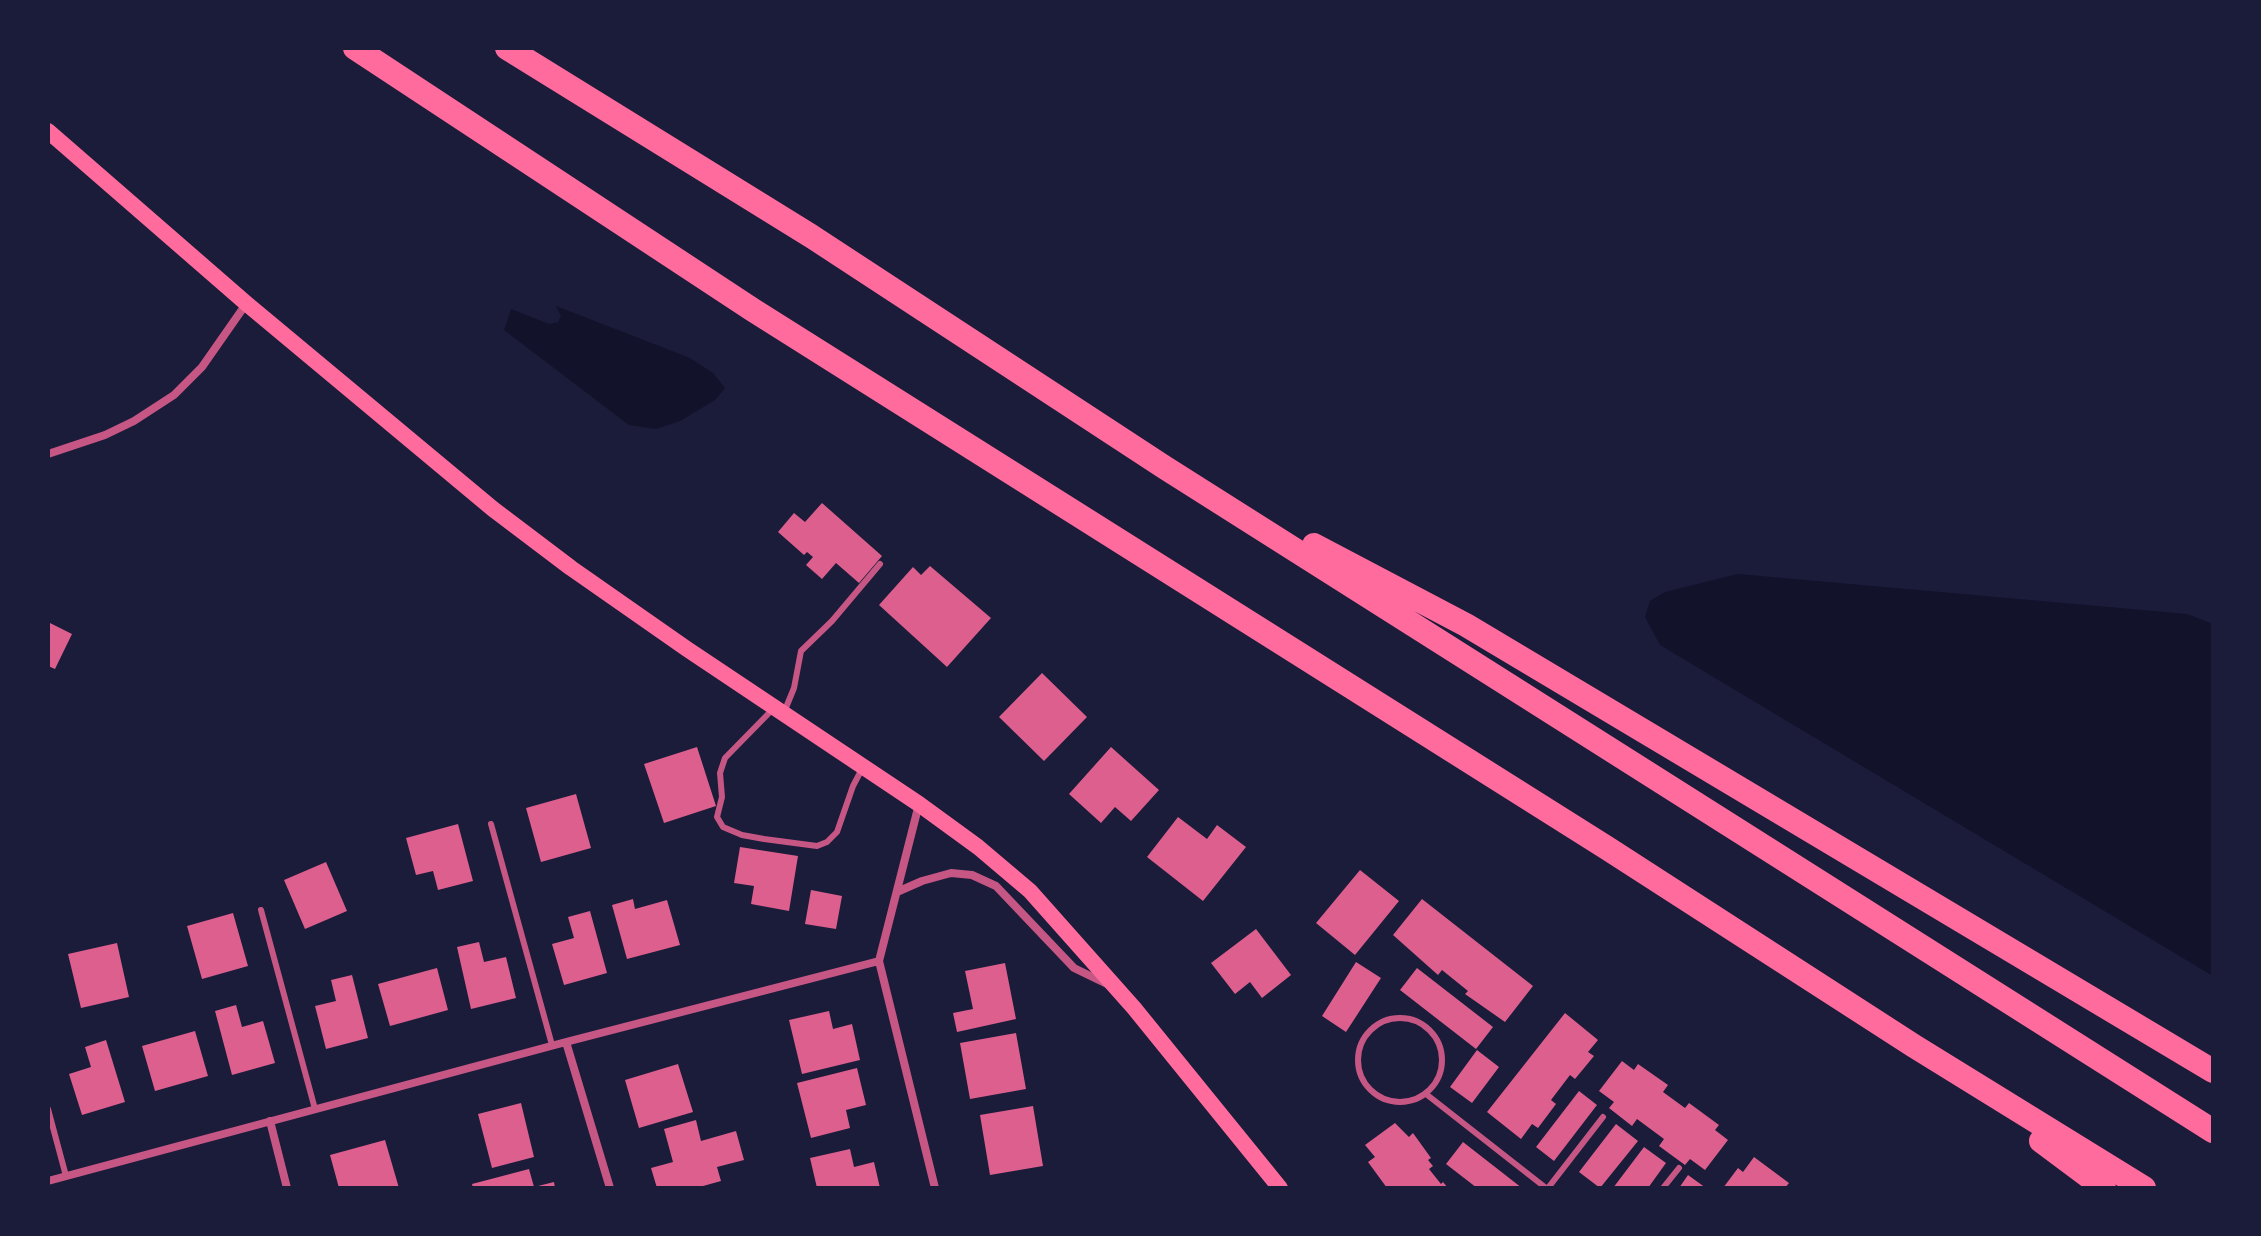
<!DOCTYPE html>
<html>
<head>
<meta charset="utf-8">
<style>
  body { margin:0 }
  #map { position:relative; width:2261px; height:1236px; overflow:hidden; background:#1b1b3a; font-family:"Work Sans",sans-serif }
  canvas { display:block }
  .frame { position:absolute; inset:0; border:50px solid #1b1b3a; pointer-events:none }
</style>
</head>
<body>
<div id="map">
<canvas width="2261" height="1236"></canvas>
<div class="frame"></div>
</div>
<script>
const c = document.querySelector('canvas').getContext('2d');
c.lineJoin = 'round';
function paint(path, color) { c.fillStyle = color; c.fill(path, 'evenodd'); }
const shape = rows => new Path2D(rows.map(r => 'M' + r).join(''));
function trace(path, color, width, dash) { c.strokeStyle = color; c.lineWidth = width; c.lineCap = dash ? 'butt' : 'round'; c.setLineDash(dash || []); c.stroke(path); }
paint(shape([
  [556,306,690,358,713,373,725,388,715,400,680,421,656,429,629,425,504,330,511,309,549,324,558,322,561,316],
  [1738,574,2187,614,2213,624,2213,976,1660,645,1645,617,1650,601,1665,592]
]), '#12122b');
paint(shape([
  [822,503,882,556,859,583,836,563,822,579,806,565,813,557,807,552,804,555,778,532,794,513,805,522],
  [930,566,991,618,947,667,879,605,913,567,921,575],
  [48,622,72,634,55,669,48,666],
  [1042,673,1087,717,1044,761,999,717],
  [697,747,716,806,664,823,644,764],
  [1111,747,1159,790,1131,821,1115,807,1101,823,1069,794],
  [576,794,591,848,541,862,526,808],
  [1178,817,1207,839,1217,825,1246,847,1203,901,1147,857],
  [458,824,473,881,438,890,433,871,416,875,406,838],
  [740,847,798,856,789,911,751,904,754,886,734,883],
  [326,862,347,911,305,929,284,880],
  [1360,870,1399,901,1355,955,1316,923],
  [811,890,842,896,836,929,805,924],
  [633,899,635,909,667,900,680,945,627,959,612,905],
  [1422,899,1533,986,1505,1022,1465,994,1468,991,1442,970,1438,975,1393,935],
  [590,911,607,973,564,985,552,944,574,938,568,917],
  [233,913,248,966,202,979,187,926],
  [1256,929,1291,975,1262,998,1250,982,1235,994,1211,963],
  [479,942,484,962,506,957,516,998,471,1009,457,947],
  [117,943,129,997,81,1008,68,954],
  [1356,962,1381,978,1346,1032,1322,1016],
  [1005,963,1016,1019,957,1032,953,1013,973,1009,965,971],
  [437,968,448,1010,390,1026,378,984],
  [1417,968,1493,1027,1476,1049,1400,990],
  [352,975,368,1038,326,1049,315,1006,336,1001,331,980],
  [236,1005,242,1027,263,1021,275,1063,232,1075,215,1011],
  [829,1011,833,1029,852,1024,860,1060,802,1074,789,1020],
  [1565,1013,1598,1040,1588,1052,1594,1056,1575,1079,1570,1075,1551,1100,1556,1104,1538,1128,1532,1124,1521,1139,1487,1112],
  [195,1031,208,1076,155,1091,142,1046],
  [1016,1033,1026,1089,970,1099,960,1043],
  [106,1040,125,1102,82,1115,69,1074,91,1067,85,1047],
  [1477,1050,1499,1067,1472,1103,1450,1087],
  [1622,1061,1634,1070,1638,1064,1668,1085,1663,1092,1685,1108,1689,1103,1719,1125,1715,1130,1728,1140,1705,1170,1690,1159,1685,1165,1659,1146,1664,1139,1637,1119,1632,1126,1609,1108,1614,1102,1599,1091],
  [678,1064,693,1112,639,1128,625,1080],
  [857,1068,866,1105,846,1110,850,1128,811,1138,797,1083],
  [1579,1091,1597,1105,1554,1161,1536,1147],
  [521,1103,534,1157,492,1168,478,1114],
  [1033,1106,1043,1166,990,1175,980,1115],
  [696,1120,701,1141,736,1131,744,1160,717,1167,721,1181,696,1188,657,1188,651,1168,673,1162,664,1129],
  [1395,1123,1409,1137,1413,1133,1431,1158,1428,1160,1433,1166,1429,1169,1441,1184,1443,1182,1448,1188,1387,1188,1368,1162,1375,1157,1365,1145],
  [1616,1124,1638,1141,1600,1188,1579,1172],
  [385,1140,399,1188,339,1188,330,1155],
  [1463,1142,1522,1188,1477,1188,1446,1164],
  [1644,1147,1666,1163,1648,1188,1613,1188],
  [850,1149,854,1167,874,1162,880,1188,817,1188,810,1158],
  [1754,1157,1789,1183,1785,1188,1723,1188,1738,1168,1743,1172],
  [529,1169,534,1187,554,1182,555,1188,473,1188,472,1184],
  [1688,1175,1706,1188,1679,1188]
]), '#dd5f8e');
trace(shape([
  [772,710,725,758,720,773,722,797,717,817,723,827,742,835,764,839,817,846,827,842,837,832,853,786,863,767],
  [785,710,794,688,801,651,832,621,880,564],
  [491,824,552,1045],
  [261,910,315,1109],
  '1358 1060a42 42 0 1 1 84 0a42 42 0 1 1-84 0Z',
  [1426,1094,1546,1188],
  [48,1109,66,1176],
  [1548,1188,1603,1117],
  [1663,1188,1679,1168]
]), '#c65784', 6);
trace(shape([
  [48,454,105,435,134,421,174,395,202,367,246,304],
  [919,804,879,961,935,1188],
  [897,892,922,881,951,873,972,875,996,886,1074,968,1107,984],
  [566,1042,610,1188],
  [270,1121,287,1188],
  [48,1181,566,1042,879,961]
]), '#c65784', 8);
trace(shape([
  [48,131,247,304,493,509,571,568,687,649,919,804,978,847,1030,891,1134,1008,1280,1188]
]), '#ff6b9d', 16);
trace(shape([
  [355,48,753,310,1607,848,1914,1046,2144,1188],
  [507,48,811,236,1164,467,2213,1131],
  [1314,545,1466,625,2213,1071],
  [2041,1141,2104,1188]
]), '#ff6b9d', 24);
</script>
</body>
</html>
